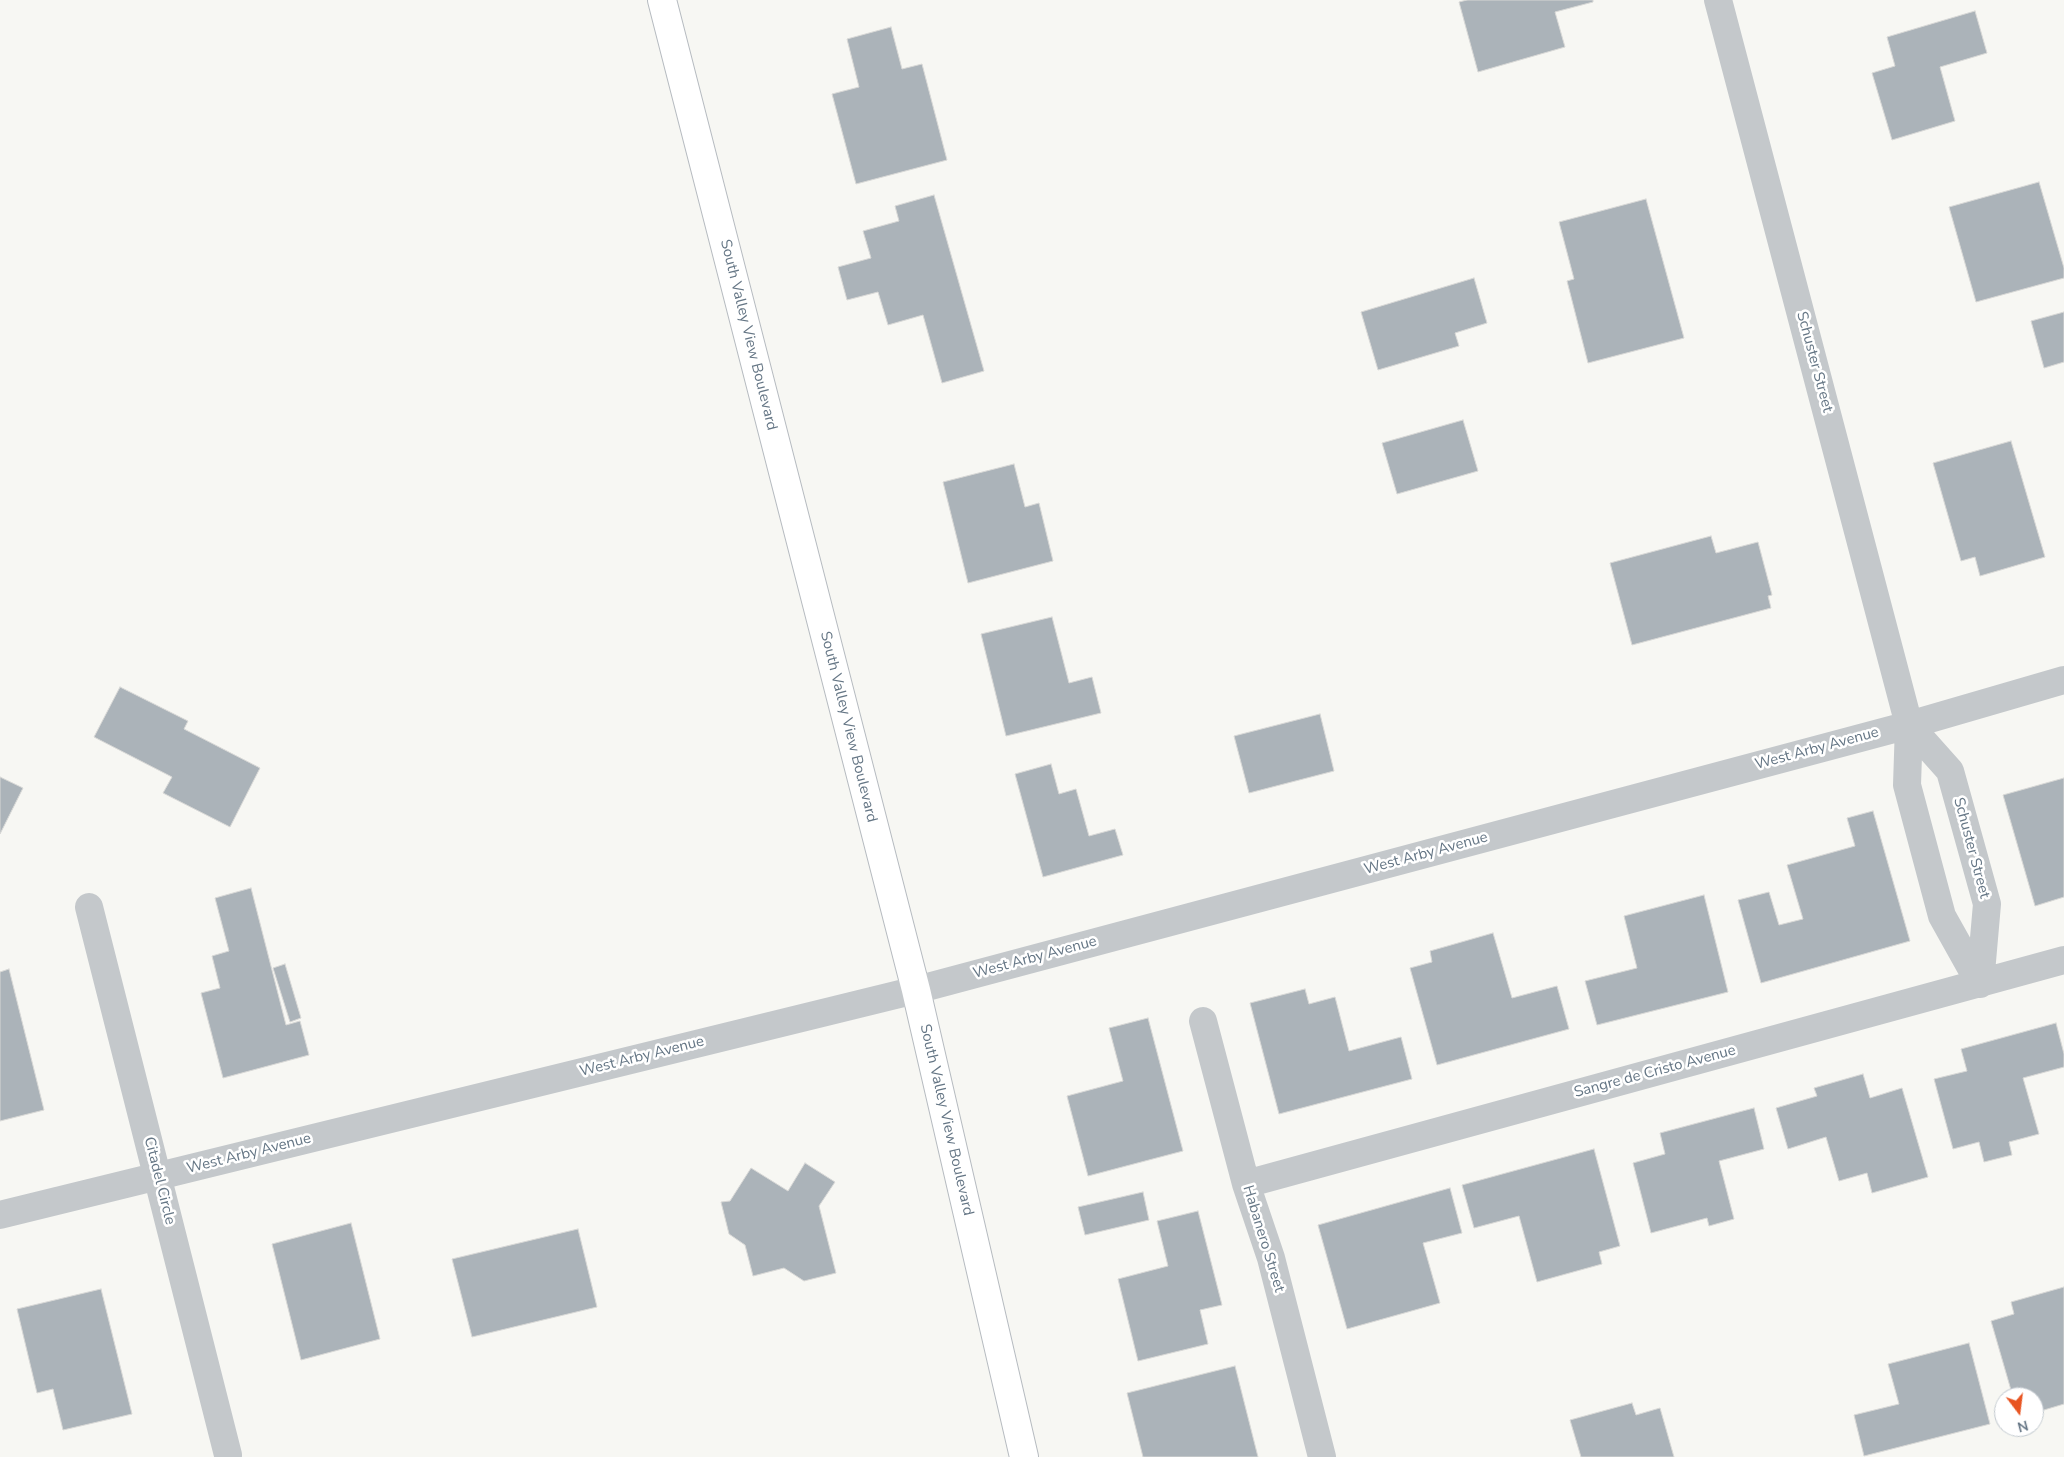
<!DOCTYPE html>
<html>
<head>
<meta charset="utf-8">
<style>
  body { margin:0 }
  #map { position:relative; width:2064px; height:1457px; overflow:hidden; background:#f7f7f3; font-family:"Nunito Sans",sans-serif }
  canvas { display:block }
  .north { position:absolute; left:1994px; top:1387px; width:50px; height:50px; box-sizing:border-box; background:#fff; border:1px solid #c1c8ce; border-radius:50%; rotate:165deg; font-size:14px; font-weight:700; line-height:20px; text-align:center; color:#657685 }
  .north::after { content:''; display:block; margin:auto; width:18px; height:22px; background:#e85522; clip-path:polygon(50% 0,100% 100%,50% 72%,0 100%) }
</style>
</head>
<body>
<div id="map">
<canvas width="2064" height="1457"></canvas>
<div class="north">N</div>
</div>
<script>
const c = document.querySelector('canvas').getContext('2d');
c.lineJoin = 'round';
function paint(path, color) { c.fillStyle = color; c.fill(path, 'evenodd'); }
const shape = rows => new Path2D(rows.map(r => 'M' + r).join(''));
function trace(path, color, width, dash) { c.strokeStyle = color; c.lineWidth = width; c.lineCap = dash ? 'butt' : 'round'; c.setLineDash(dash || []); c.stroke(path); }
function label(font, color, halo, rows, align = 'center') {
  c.font = font + ' "Nunito Sans",sans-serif'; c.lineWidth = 5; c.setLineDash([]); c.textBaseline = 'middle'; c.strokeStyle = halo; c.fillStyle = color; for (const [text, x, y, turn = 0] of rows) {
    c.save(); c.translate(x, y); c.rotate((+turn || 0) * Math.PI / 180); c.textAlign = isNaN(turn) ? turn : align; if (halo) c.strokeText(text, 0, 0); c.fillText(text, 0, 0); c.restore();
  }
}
const building = shape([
  [1467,0,1593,0,1593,2,1555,12,1565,47,1478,72,1459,2,1467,0],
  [1975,11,1987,53,1940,67,1955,121,1892,140,1872,73,1895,66,1887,37,1975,11],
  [891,27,902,69,922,64,947,160,856,184,832,94,859,87,847,39,891,27],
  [2039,182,2064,268,2064,278,1976,302,1949,207,2039,182],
  [934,195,984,371,942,383,923,315,888,325,878,292,847,300,838,267,871,258,863,231,899,221,895,206,934,195],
  [1646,199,1684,338,1588,363,1567,281,1574,279,1559,222,1646,199],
  [1474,278,1487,323,1455,333,1459,346,1378,370,1361,312,1474,278],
  [2064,312,2064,362,2044,368,2031,321,2064,312],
  [1463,420,1478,471,1397,494,1382,443,1463,420],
  [2011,441,2045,557,1980,576,1975,557,1961,561,1933,463,2011,441],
  [1014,464,1025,507,1039,503,1053,561,968,583,943,482,1014,464],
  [1711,536,1716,553,1758,542,1772,595,1768,596,1771,608,1632,645,1610,563,1711,536],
  [1052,617,1069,683,1092,677,1101,713,1006,736,981,634,1052,617],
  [120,687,188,721,184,729,260,768,230,827,163,793,172,777,94,737,120,687],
  [1320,714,1334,771,1249,793,1234,736,1320,714],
  [1051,764,1059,794,1076,789,1089,836,1115,829,1123,855,1043,877,1015,774,1051,764],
  [0,777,23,788,0,834,0,777],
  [2064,778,2064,897,2035,906,2003,795,2064,778],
  [1873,811,1910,941,1761,983,1738,900,1769,892,1779,925,1803,919,1787,865,1855,846,1847,818,1873,811],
  [251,888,286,1025,300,1021,309,1055,223,1078,201,993,220,988,212,956,229,951,215,898,251,888],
  [1704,895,1728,992,1597,1025,1585,981,1637,968,1624,916,1704,895],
  [1493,933,1512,998,1557,986,1569,1029,1437,1065,1410,968,1432,962,1430,951,1493,933],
  [285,964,301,1018,290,1022,273,968,285,964],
  [9,969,44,1110,0,1121,0,972,9,969],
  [1305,989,1309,1004,1335,997,1349,1051,1401,1037,1412,1079,1279,1114,1250,1003,1305,989],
  [1148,1018,1183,1151,1088,1176,1067,1096,1123,1081,1109,1028,1148,1018],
  [2056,1023,2064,1054,2064,1067,2023,1078,2039,1134,2009,1142,2012,1155,1984,1162,1979,1142,1953,1149,1934,1079,1967,1071,1961,1049,2056,1023],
  [1863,1074,1870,1098,1902,1088,1928,1177,1872,1193,1867,1173,1839,1181,1826,1137,1788,1149,1776,1108,1817,1096,1814,1088,1863,1074],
  [1754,1108,1764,1149,1719,1161,1734,1219,1709,1226,1707,1218,1651,1233,1633,1163,1665,1154,1660,1133,1754,1108],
  [1594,1149,1620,1246,1599,1252,1602,1264,1537,1282,1519,1216,1474,1228,1462,1185,1594,1149],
  [805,1163,835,1182,819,1206,836,1273,804,1281,784,1268,753,1276,745,1245,729,1234,721,1202,730,1201,751,1168,788,1191,805,1163],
  [1450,1188,1462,1233,1423,1243,1440,1303,1347,1329,1318,1225,1450,1188],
  [1143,1192,1149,1220,1085,1235,1078,1207,1143,1192],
  [1198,1211,1222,1305,1200,1310,1208,1344,1138,1361,1118,1279,1168,1266,1157,1221,1198,1211],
  [351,1223,380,1339,301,1360,272,1244,351,1223],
  [578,1229,597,1307,472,1337,452,1259,578,1229],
  [2064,1287,2064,1404,2034,1413,2034,1397,2013,1397,1991,1321,2014,1314,2011,1302,2064,1287],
  [101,1289,132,1414,63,1430,53,1389,37,1393,17,1309,101,1289],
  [1969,1343,1990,1424,1864,1456,1854,1415,1899,1404,1888,1364,1969,1343],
  [1235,1366,1258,1457,1143,1457,1127,1393,1235,1366],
  [1632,1403,1636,1415,1660,1408,1674,1457,1581,1457,1570,1420,1632,1403]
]);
paint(building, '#abb3b9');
trace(building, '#d8d8d6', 1);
const secondary = shape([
  [662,0,916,990,1024,1457]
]);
trace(secondary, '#b6bbc0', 30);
trace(shape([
  [1718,0,1909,725,1907,785,1942,916,1980,984],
  [1909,725,1950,771,1987,904,1980,984],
  [89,907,228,1455],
  [1203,1021,1246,1184,1271,1258,1322,1457],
  [1246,1184,2064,960],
  [0,1215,916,990,1909,725,2064,680]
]), '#c4c8cb', 28);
trace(secondary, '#fff', 28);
label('15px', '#657685', '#fff', [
  ["South Valley View Boulevard",748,335,76],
  ["Schuster Street",1814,362,75],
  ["South Valley View Boulevard",848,727,76],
  ["West Arby Avenue",1817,749,-15],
  ["Schuster Street",1971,848,75],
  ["West Arby Avenue",1426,854,-15],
  ["West Arby Avenue",1035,958,-15],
  ["West Arby Avenue",642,1057,-14],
  ["Sangre de Cristo Avenue",1655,1072,-15],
  ["South Valley View Boulevard",946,1120,77],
  ["West Arby Avenue",249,1154,-14],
  ["Citadel Circle",159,1181,76],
  ["Habanero Street",1263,1239,73]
]);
</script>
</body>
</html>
